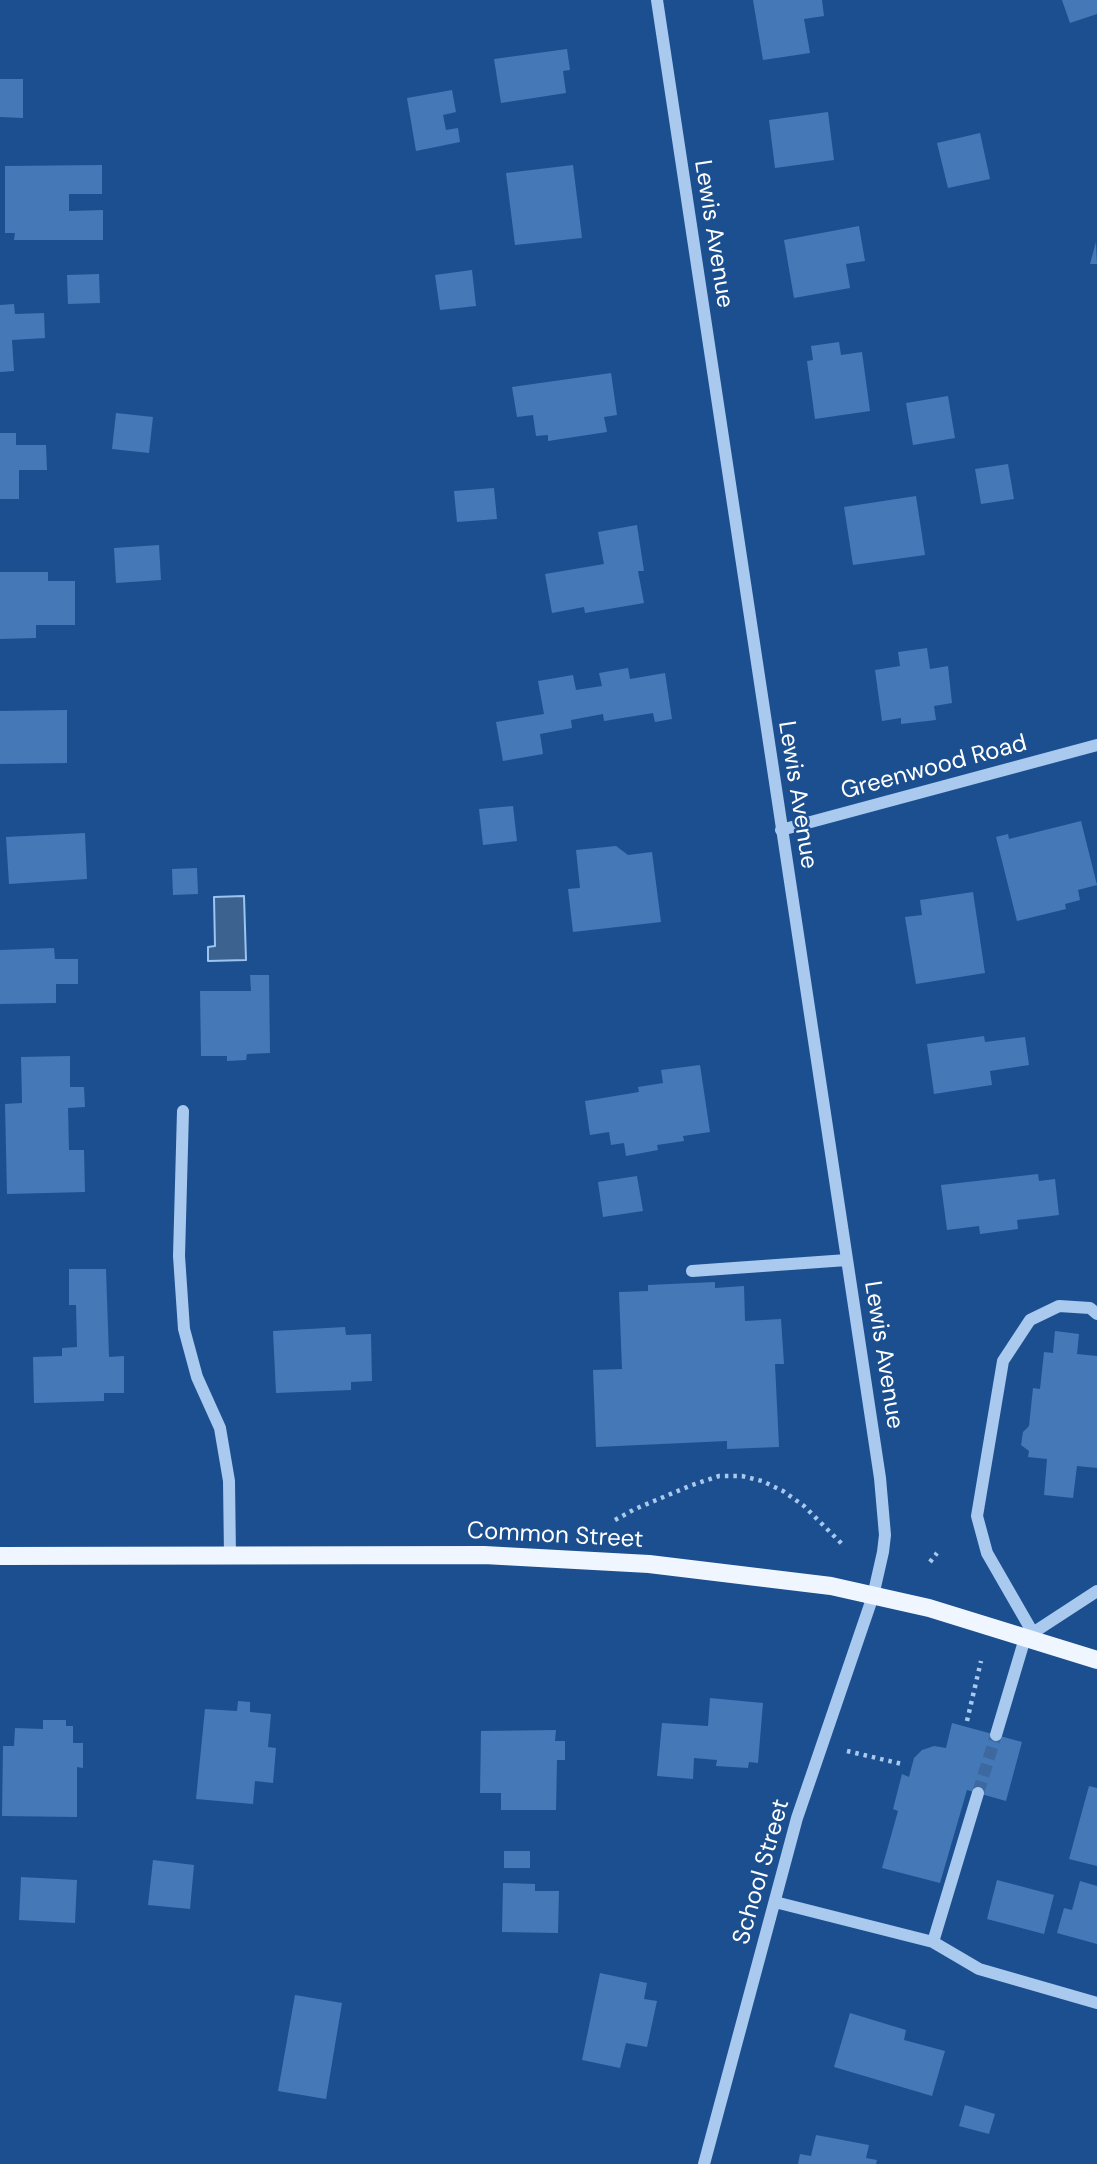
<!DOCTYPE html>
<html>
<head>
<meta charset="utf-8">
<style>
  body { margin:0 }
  canvas { display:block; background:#1b4f8f }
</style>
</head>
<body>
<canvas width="1097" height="2164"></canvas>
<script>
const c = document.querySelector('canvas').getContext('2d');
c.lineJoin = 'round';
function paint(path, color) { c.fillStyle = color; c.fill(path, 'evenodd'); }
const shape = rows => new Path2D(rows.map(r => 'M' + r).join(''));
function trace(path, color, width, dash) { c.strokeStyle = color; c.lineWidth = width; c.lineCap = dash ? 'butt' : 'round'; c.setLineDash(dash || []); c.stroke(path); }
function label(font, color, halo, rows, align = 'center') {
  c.font = font + ' "DM Sans",sans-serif'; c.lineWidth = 5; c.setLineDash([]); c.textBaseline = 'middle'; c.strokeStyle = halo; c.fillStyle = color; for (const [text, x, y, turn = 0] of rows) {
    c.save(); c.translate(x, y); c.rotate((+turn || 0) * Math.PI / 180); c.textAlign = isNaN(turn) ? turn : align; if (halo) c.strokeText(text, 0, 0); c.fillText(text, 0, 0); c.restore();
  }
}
const water = shape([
  [244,896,246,960,208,961,208,947,215,946,214,897,244,896]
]);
paint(water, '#3c6290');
trace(water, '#9cc4f0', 2);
paint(shape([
  [753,0,822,0,824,16,804,19,810,53,763,60],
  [1062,0,1097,0,1097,14,1070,23],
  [567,49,570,70,563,71,566,93,501,103,494,59],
  [0,79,23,79,23,118,0,117],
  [452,90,456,112,443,115,446,130,458,128,460,142,416,151,407,98],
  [828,112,834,160,775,168,769,120],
  [980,133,990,179,948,188,937,143],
  [102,165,102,194,69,194,69,211,103,210,103,240,14,240,15,233,5,233,5,166],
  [573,165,582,238,515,245,506,173],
  [859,226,865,261,846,264,850,288,794,298,784,240],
  [1096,242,1097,264,1090,264],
  [472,270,476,306,440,310,435,275],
  [99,274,100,303,68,304,67,275],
  [14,304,15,314,44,313,45,338,12,340,14,371,0,372,0,305],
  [839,342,841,355,862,352,870,411,815,419,807,361,813,360,811,346],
  [611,373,617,415,604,417,607,432,548,441,548,435,536,436,533,415,517,417,512,387],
  [948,396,955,438,913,445,906,403],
  [116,413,153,417,149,453,112,449],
  [0,433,16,433,16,445,46,445,47,470,19,470,19,499,0,499],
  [1008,464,1014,499,981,504,975,469],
  [494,488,497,519,457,522,454,491],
  [916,496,925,555,853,565,844,507],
  [637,525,644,571,638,571,644,603,585,613,584,607,552,613,545,574,604,564,598,532],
  [159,545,161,580,116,583,114,548],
  [0,572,48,572,48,581,75,581,75,625,36,625,36,638,0,639],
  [927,648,930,669,948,666,952,703,934,706,936,720,901,724,901,718,882,721,875,670,900,666,898,652],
  [628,668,630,679,665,673,672,719,655,722,653,713,604,721,603,714,571,720,572,728,540,734,543,754,503,761,496,722,544,714,538,681,573,675,576,690,602,686,599,673],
  [67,710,67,763,0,764,0,711],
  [513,806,517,841,483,845,479,809],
  [1081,821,1097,885,1078,890,1080,900,1065,904,1066,909,1017,921,996,837,1008,834,1009,839],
  [85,833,87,879,9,884,6,837],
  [616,846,628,855,652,852,661,922,573,932,568,889,580,888,576,850],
  [197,868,198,894,173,895,172,869],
  [973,892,985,973,916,984,905,917,922,915,920,900],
  [54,948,55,959,78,959,78,984,56,984,56,1003,0,1004,0,950],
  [250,975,269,975,270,1053,247,1054,246,1060,227,1061,227,1056,201,1056,200,991,251,991],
  [984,1036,985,1042,1025,1037,1029,1065,990,1071,992,1085,934,1094,927,1044],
  [70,1056,70,1087,84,1087,85,1107,68,1108,69,1150,84,1150,85,1192,7,1194,5,1104,22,1103,21,1057],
  [700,1065,710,1132,683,1136,684,1141,657,1145,658,1150,626,1156,624,1143,611,1145,609,1132,590,1135,585,1101,639,1092,638,1087,663,1083,661,1070],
  [1038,1174,1039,1181,1055,1179,1059,1215,1017,1220,1018,1229,980,1234,979,1226,947,1230,941,1185],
  [637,1176,643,1211,603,1217,598,1182],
  [69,1269,106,1269,109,1357,124,1356,124,1393,104,1393,104,1401,34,1403,33,1357,62,1356,62,1348,77,1347,76,1305,69,1305],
  [715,1282,715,1288,744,1286,745,1321,781,1319,784,1364,775,1364,779,1447,727,1449,727,1441,596,1447,593,1370,622,1369,619,1292,648,1291,648,1285],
  [345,1327,346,1335,371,1334,372,1381,351,1382,351,1390,276,1393,273,1331],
  [1055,1331,1079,1334,1077,1354,1097,1356,1097,1468,1077,1466,1073,1498,1044,1495,1047,1459,1028,1457,1029,1451,1021,1445,1023,1432,1029,1426,1033,1388,1040,1389,1044,1352,1053,1353],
  [710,1698,763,1703,758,1763,749,1762,748,1768,716,1766,717,1760,694,1758,693,1779,657,1776,662,1723,708,1726],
  [238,1701,250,1702,250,1712,271,1714,268,1747,276,1748,273,1783,255,1781,253,1804,196,1799,205,1709,237,1711],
  [43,1720,66,1720,66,1726,73,1726,73,1743,83,1743,83,1768,77,1767,77,1817,2,1816,3,1746,14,1746,15,1728,43,1729],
  [952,1723,1022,1742,1006,1801,967,1790,940,1883,882,1868,898,1811,893,1809,902,1774,909,1777,914,1758,922,1750,934,1746,946,1748],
  [556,1730,555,1741,565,1741,565,1760,557,1760,556,1810,501,1810,501,1793,480,1793,481,1731],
  [1089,1786,1097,1788,1097,1866,1069,1859],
  [504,1851,530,1851,530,1868,504,1868],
  [153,1860,194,1865,190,1909,148,1905],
  [21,1877,77,1880,75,1923,19,1920],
  [997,1880,1054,1895,1044,1934,987,1919],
  [1080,1881,1097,1886,1097,1944,1057,1933,1064,1908,1072,1910],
  [503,1883,535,1884,535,1891,559,1891,558,1933,502,1932],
  [600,1973,647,1983,644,1999,657,2001,647,2047,626,2043,620,2068,582,2060],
  [295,1995,342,2003,326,2099,278,2091],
  [850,2013,906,2030,904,2040,945,2051,932,2096,834,2067],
  [965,2105,995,2114,989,2134,959,2126],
  [816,2135,869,2145,866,2158,877,2160,876,2164,798,2164,800,2154,811,2156]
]), '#4478b7');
trace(shape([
  [978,1793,996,1735]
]), '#3d69a0', 12, [12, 6]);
trace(shape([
  [615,1520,635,1509,692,1485,719,1476,742,1476,762,1481,783,1491,804,1506,842,1544],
  [930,1562,937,1553],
  [967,1721,981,1661],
  [847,1751,902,1764]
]), '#a9c9ee', 4.5, [3.5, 5]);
trace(shape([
  [657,0,880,1478,885,1535,883,1552,873,1596,797,1818,704,2164],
  [781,830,1097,745],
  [183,1111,179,1256,184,1329,197,1377,220,1428,229,1481,230,1556],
  [692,1271,847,1260],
  [1033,1633,987,1553,977,1516,1003,1361,1030,1320,1059,1306,1090,1308,1097,1314],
  [996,1735,1025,1638,1097,1591],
  [775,1902,933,1942,978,1793],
  [933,1942,979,1969,1097,2003]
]), '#a9c9ee', 12);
trace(shape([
  [0,1556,484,1555,649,1564,831,1586,929,1608,1097,1660]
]), '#f0f6ff', 18);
label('24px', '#fff', '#1b4f8f', [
  ["Lewis Avenue",713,234,81],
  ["Greenwood Road",934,768,-15],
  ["Lewis Avenue",797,795,81],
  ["Lewis Avenue",883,1355,81],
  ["Common Street",555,1536,3],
  ["School Street",762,1872,-74]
]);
</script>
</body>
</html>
